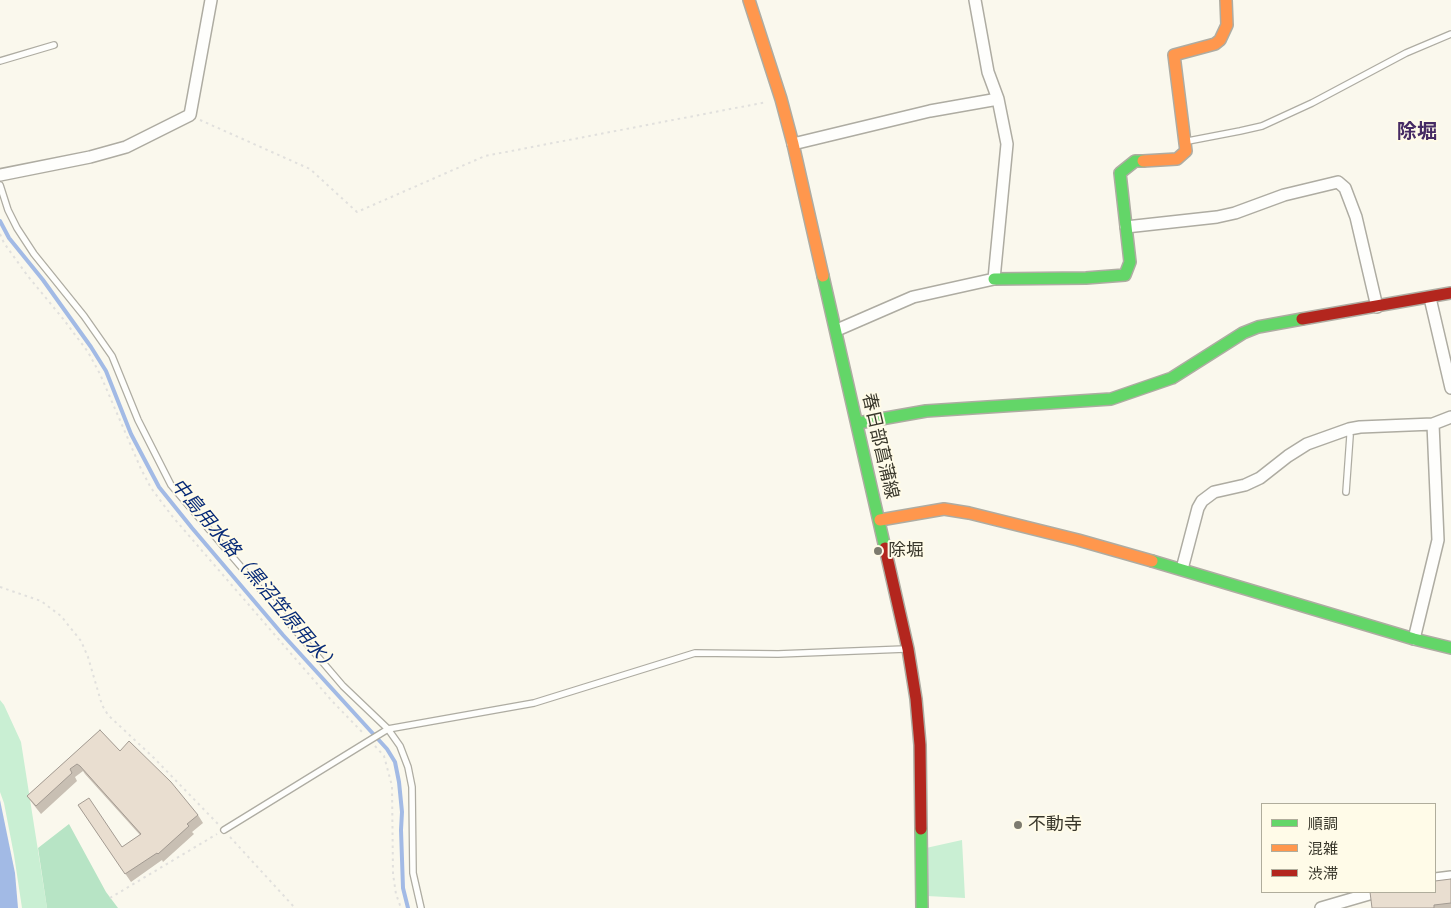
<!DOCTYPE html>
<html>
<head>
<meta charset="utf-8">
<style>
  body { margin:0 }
  #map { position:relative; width:1451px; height:908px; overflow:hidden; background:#faf8ed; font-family:Literata,"Noto Sans JP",serif }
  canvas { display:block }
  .legend { position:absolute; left:1261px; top:803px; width:175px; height:90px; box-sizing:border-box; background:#fffbe8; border:1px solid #b0ad9c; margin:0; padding:6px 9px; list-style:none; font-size:15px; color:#39372b }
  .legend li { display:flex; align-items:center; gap:10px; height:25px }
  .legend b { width:25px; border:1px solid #b0ad9c }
</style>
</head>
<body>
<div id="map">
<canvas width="1451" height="908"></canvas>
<ul class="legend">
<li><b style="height:6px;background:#63d668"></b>順調</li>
<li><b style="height:6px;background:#ff974d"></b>混雑</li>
<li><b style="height:6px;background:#b3261e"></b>渋滞</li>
</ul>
</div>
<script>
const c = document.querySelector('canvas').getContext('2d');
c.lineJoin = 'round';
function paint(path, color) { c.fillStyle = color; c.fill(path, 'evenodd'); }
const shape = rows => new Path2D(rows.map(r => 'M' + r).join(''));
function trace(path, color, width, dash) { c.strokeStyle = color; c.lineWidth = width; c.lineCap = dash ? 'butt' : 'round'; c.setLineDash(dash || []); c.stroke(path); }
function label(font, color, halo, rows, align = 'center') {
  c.font = font + ' Literata,"Noto Sans JP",serif'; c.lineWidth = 4; c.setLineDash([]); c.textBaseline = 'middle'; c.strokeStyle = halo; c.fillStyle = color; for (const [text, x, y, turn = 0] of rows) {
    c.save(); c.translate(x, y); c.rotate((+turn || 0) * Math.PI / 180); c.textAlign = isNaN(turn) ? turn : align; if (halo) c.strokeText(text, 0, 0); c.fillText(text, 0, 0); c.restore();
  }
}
paint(shape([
  [0,700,4,705,21,742,47,908,22,908,14,855,4,803,0,792],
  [962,840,965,898,927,896,926,848]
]), '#c9efd3');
paint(shape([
  [69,824,106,892,118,908,47,908,38,848]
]), '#b7e4c5');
paint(shape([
  [0,800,15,873,18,908,0,908]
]), '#a2bae5');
trace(shape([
  [0,221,9,238,43,280,91,347,106,371,131,434,159,487,192,528,283,635,387,749,395,762,399,782,402,812,401,830,403,888,408,908]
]), '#a2bae5', 4);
const lane = shape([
  [0,61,54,45],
  [1188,141,1240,131,1262,126,1312,103,1406,53,1451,34],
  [0,185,8,210,17,228,34,254,84,316,112,356,138,420,171,485,343,686,388,729,400,746,408,767,412,787,413,873,421,908],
  [1346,492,1350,436,1349,429],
  [224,830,388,729,534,703,695,653,778,654,905,649]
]);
const street = shape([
  [793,144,930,111,998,99],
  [0,175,90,157,126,147,190,115,211,0],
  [1126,227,1217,217,1235,213,1284,195,1338,182,1345,188,1356,217,1377,307],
  [1430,298,1451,388],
  [837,330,913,297,994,279,1007,144,998,99,988,72,975,0],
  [1182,569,1198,508,1202,501,1214,492,1245,485,1260,478,1288,456,1307,444,1349,429,1360,427,1433,424],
  [1414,639,1438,540,1433,424,1451,417],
  [1435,879,1451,877],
  [1321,908,1376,892]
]);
const fast = shape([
  [823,276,885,548],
  [994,279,1086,278,1125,275,1130,262,1120,173,1135,161,1143,161],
  [858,423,926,411,1111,399,1172,378,1243,333,1258,327,1302,319],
  [1152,561,1414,639,1451,648],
  [921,829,922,908]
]);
const slow = shape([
  [749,0,781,99,793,144,823,276],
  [1143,161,1177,159,1186,151,1174,55,1215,44,1220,40,1227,25,1226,0],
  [880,520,944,509,969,513,1078,540,1152,561]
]);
const jam = shape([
  [1302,319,1451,293],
  [885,548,908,649,916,699,920,745,921,829]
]);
trace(lane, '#aeaca2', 8);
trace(street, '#aeaca2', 14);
trace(fast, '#aeaca2', 14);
trace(slow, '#aeaca2', 14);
trace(jam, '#aeaca2', 14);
trace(shape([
  [200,120,310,169,357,212,485,156,767,102],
  [0,234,4,243,27,275,64,320,88,352,100,374,141,469,151,488,172,516,332,701,363,733],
  [0,587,41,601,61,616,81,641,88,657,102,705,108,715,154,758,218,824],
  [375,746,384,756,392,786,393,874,396,894,401,908],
  [230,837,295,908],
  [110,898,217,834]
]), '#e1e0dd', 2, [2.5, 4]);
trace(lane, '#fefefc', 5.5);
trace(street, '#fefefc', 11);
trace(fast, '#63d668', 11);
trace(slow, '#ff974d', 11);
trace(jam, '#b3261e', 11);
paint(shape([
  [100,730,120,751,198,815,203,823,192,832,194,834,163,862,162,860,131,882,78,805,122,847,140,835,85,774,83,771,75,777,77,781,41,814,33,804,27,796],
  [1451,879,1451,908,1372,908]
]), '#c8bfb3');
const building = shape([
  [100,730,120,751,129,741,171,782,198,815,187,824,189,826,158,854,157,853,125,874,78,805,89,798,122,847,141,834,80,766,77,764,70,769,72,773,36,806,27,796,100,730],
  [1451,879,1451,903,1434,905,1434,908,1372,908,1370,892,1435,892,1435,881,1451,879]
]);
paint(building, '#e9ded0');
trace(building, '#a39b92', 1);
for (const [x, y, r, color] of [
  [878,551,5,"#7d7b6f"],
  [1018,825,5,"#7d7b6f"]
]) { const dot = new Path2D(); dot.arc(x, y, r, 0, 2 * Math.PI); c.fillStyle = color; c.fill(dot); trace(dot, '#fffbe8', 2); }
label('18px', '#39372b', '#fffbe8', [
  ["春日部菖蒲線",880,446,77]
]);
label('18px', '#39372b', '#fffbe8', [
  ["除堀",888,551],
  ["不動寺",1028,825]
], 'left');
label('italic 19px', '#072a77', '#fffbe8', [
  ["中島用水路（黒沼笠原用水）",254,576,50]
]);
label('bold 20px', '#462b64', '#fffbe8', [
  ["除堀",1417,132]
]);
</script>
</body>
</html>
